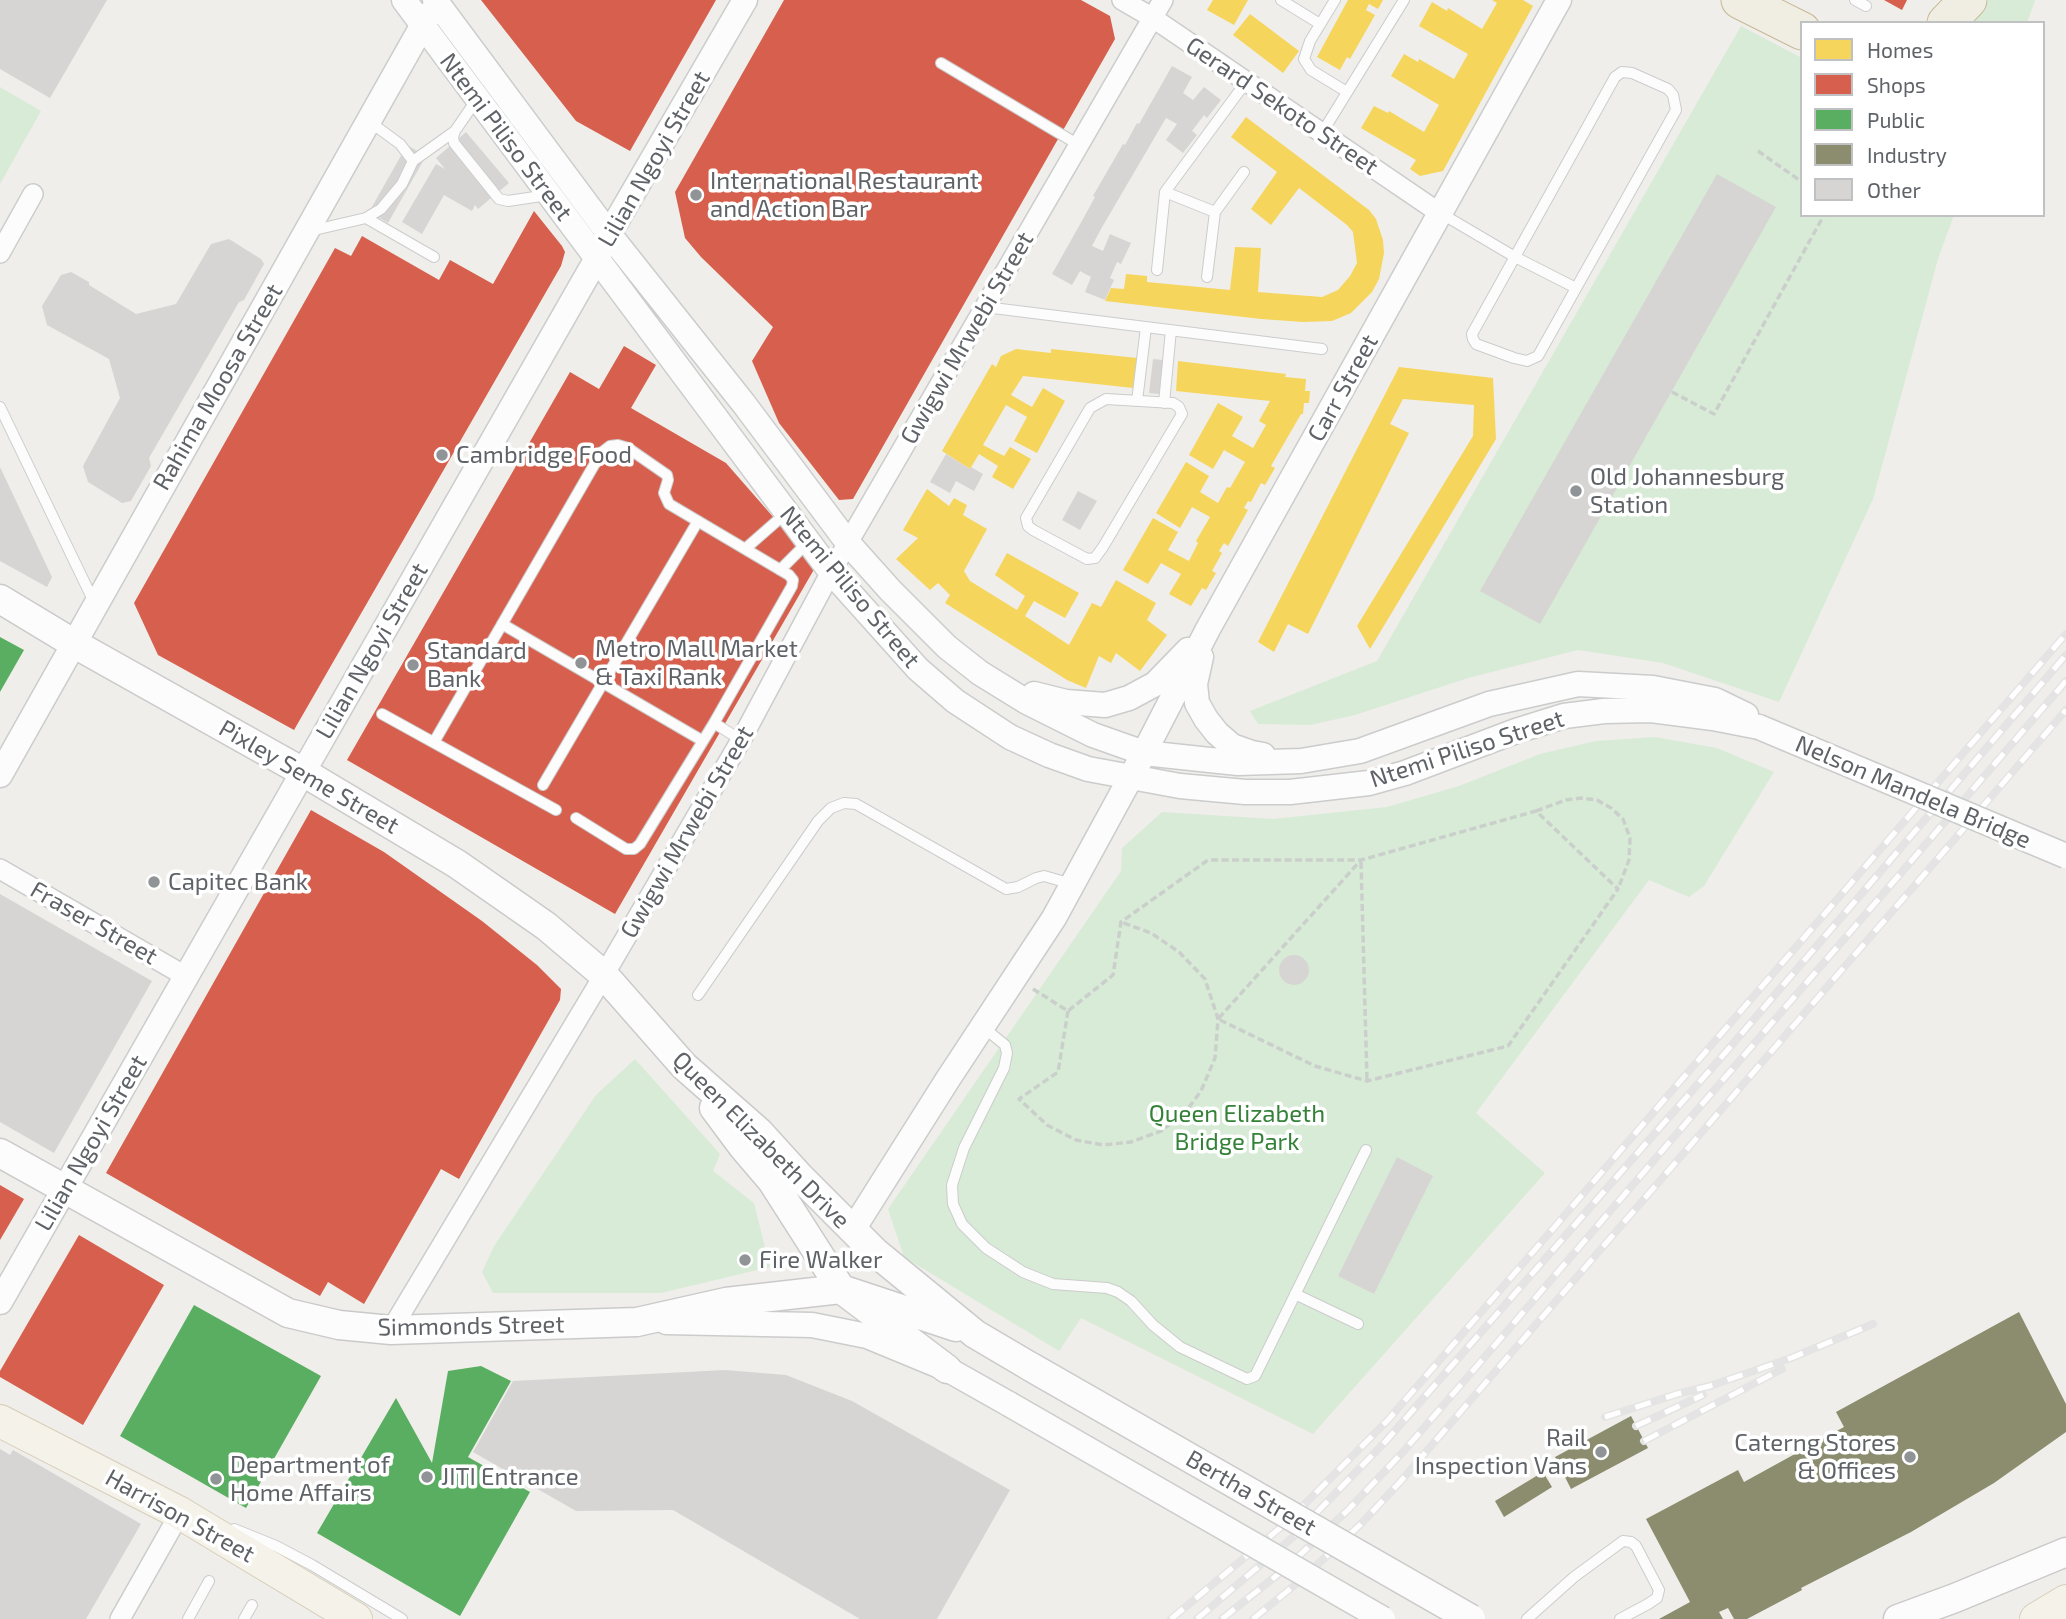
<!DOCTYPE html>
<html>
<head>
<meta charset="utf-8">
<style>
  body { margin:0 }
  #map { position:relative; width:2066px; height:1619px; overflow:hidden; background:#efeeea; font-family:"Exo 2",sans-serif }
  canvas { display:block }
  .legend { position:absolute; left:1800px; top:21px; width:245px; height:196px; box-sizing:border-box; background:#fff; border:2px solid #bfc1c3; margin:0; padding:9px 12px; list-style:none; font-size:21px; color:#5f6368 }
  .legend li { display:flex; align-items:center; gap:14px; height:35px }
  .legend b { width:35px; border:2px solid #bfc1c3 }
</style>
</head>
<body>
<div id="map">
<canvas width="2066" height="1619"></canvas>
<ul class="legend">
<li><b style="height:19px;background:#f6d55c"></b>Homes</li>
<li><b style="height:19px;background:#d6604d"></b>Shops</li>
<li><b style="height:19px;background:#5aae61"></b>Public</li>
<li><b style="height:19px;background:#8c8c6e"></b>Industry</li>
<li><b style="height:19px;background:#d6d5d3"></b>Other</li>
</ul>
</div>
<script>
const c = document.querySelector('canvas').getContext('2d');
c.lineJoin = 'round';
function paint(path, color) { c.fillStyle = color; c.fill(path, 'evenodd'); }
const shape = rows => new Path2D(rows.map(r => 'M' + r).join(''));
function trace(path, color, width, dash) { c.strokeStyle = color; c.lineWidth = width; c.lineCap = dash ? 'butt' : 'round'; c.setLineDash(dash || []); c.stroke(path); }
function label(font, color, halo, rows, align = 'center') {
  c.font = font + ' "Exo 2",sans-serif'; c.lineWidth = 7; c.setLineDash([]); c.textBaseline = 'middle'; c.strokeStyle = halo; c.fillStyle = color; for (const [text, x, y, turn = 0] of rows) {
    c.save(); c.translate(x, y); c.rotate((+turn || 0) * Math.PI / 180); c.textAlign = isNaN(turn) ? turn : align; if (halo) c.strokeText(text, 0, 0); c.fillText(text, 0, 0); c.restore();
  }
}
paint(shape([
  [1988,0,2035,0,2027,23,1972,23],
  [1741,26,1802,58,1802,215,1954,215,1938,259,1873,499,1779,702,1663,663,1578,650,1468,678,1355,715,1310,725,1258,724,1250,711,1377,661],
  [0,87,41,111,0,184],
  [1655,737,1717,748,1774,772,1704,886,1689,897,1649,880,1476,1113,1545,1173,1313,1434,1081,1318,1059,1351,904,1257,888,1209,1121,871,1122,848,1162,812,1273,819,1387,807,1459,786,1540,754,1596,741],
  [635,1059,720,1154,713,1171,754,1203,770,1267,661,1293,493,1293,482,1272,494,1246,596,1095]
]), '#d8ebd6');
paint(shape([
  [1213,0,1248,0,1234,25,1207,10],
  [1348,0,1383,0,1378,9,1369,4,1366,10,1375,15,1350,59,1347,57,1340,70,1317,57],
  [1492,0,1523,0,1533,6,1443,171,1420,176,1410,169,1416,160,1361,128,1374,106,1388,113,1389,111,1424,132,1439,105,1391,76,1404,54,1418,62,1419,59,1454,79,1468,54,1419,26,1432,2,1447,11,1448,8,1482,29,1497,3],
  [1250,14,1299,51,1283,73,1233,35],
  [1246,117,1369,210,1376,219,1383,240,1384,253,1379,279,1372,292,1351,313,1332,321,1303,322,1261,319,1105,301,1111,288,1124,289,1126,274,1147,276,1147,282,1230,290,1235,247,1261,248,1258,292,1322,297,1338,290,1350,276,1357,263,1353,232,1347,225,1299,188,1271,225,1251,209,1277,172,1231,137],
  [1016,349,1051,353,1051,349,1137,358,1133,388,1023,376,1011,395,1032,407,1043,388,1065,401,1037,453,1014,441,1027,417,1006,405,983,445,1004,456,1010,447,1031,459,1013,489,992,477,998,466,979,454,970,469,942,451,992,364,996,367,1001,356],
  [1178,361,1286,374,1285,377,1306,379,1305,391,1310,391,1309,403,1304,403,1303,414,1301,414,1271,466,1275,468,1265,485,1261,483,1251,502,1248,501,1244,508,1248,510,1228,546,1224,543,1219,551,1222,553,1212,571,1216,573,1206,590,1202,588,1191,606,1169,594,1181,574,1161,563,1148,584,1123,570,1153,518,1178,532,1168,550,1189,561,1198,543,1196,541,1210,517,1192,507,1180,528,1156,513,1186,462,1209,476,1200,492,1218,503,1227,487,1230,488,1245,462,1224,450,1213,469,1189,455,1218,403,1243,417,1232,436,1253,448,1266,425,1259,421,1270,401,1176,391],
  [1399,367,1493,378,1496,439,1370,649,1357,626,1473,436,1474,405,1403,399,1390,424,1409,433,1308,634,1288,624,1274,652,1258,642],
  [927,489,949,506,954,498,967,505,963,515,987,529,964,571,970,581,1017,610,1025,596,995,575,1007,553,1079,593,1065,618,1034,601,1025,616,1069,645,1092,603,1101,607,1116,580,1156,603,1147,620,1167,635,1140,671,1116,653,1111,663,1099,656,1086,688,1067,680,945,603,950,595,938,583,930,590,896,559,918,538,903,530]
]), '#f6d55c');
paint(shape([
  [481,0,716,0,630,151,576,121],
  [784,0,1081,0,1110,16,1115,39,853,499,839,500,779,423,752,361,773,327,701,257,685,238,675,192],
  [1884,0,1907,0,1902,10],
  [534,211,562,246,565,252,561,266,294,730,158,655,134,603,335,248,351,256,362,236,439,280,450,260,493,284],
  [624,346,656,365,631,408,726,463,816,566,615,914,347,760,570,372,599,389],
  [311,810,384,852,482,921,537,965,561,989,560,1000,459,1179,441,1169,364,1304,328,1282,320,1296,106,1173],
  [0,1185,24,1199,0,1240],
  [79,1235,164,1285,83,1425,0,1377,0,1371]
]), '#d6604d');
paint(shape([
  [0,637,24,650,0,692],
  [194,1305,321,1376,246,1508,120,1436],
  [481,1366,511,1381,468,1457,530,1492,460,1616,317,1533,396,1398,432,1463,448,1371]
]), '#5aae61');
paint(shape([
  [2019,1312,2066,1404,2066,1432,1994,1483,1911,1532,1801,1588,1802,1590,1747,1619,1734,1619,1728,1608,1719,1612,1723,1619,1659,1619,1690,1602,1646,1519,1738,1470,1744,1482,1844,1427,1836,1412],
  [1631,1416,1648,1448,1571,1489,1555,1457],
  [1543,1472,1552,1487,1504,1517,1495,1501]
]), '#8c8c6e');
paint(shape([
  [0,0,107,0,50,98,0,69],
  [1172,66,1192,77,1183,93,1193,100,1204,87,1221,100,1207,118,1204,115,1192,131,1197,135,1183,153,1166,140,1177,124,1166,118,1101,229,1092,246,1103,251,1110,234,1131,243,1121,264,1117,262,1110,278,1114,280,1105,300,1085,292,1091,277,1080,271,1072,285,1052,274,1083,219,1095,197,1093,196,1123,144,1125,145,1137,123,1139,124],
  [466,132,509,183,478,209,475,205,472,211,444,195,422,234,402,222,436,164,445,169,436,158],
  [407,145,426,156,388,223,369,212],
  [1717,174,1776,207,1540,624,1480,591],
  [229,239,261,259,264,264,244,300,239,302,149,458,151,466,131,501,122,503,88,482,83,466,120,398,109,359,47,325,42,306,61,275,71,272,89,282,89,285,136,314,176,304,211,244],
  [1153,359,1163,360,1159,394,1149,393],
  [946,454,970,469,971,467,983,474,974,491,956,481,950,493,930,482],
  [0,467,52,577,47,587,0,561],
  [1078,491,1097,501,1080,530,1062,520],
  [0,894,152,981,54,1153,0,1122],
  '1279 970a15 15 0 1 1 30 0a15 15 0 1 1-30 0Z',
  [1397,1157,1433,1176,1374,1294,1338,1276],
  [725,1370,786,1375,852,1401,1010,1490,937,1619,860,1619,673,1510,576,1511,473,1452,513,1381],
  [0,1449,10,1455,13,1450,141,1524,86,1619,0,1619]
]), '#d6d5d3');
const service = shape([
  [1281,0,1320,24],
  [1335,0,1310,41,1304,59,1311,70,1347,92],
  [1855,0,1866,6],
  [941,63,1079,145],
  [1622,72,1632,73,1668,89,1673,95,1676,110,1538,356,1527,361,1514,358,1476,344,1473,339,1472,334,1615,77,1622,72],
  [477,99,455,131,453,137,454,143,499,199,508,201,548,195],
  [370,122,400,144,413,161],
  [1322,133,1404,0],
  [1165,192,1215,212],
  [1442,214,1515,257,1576,288],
  [366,218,434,257],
  [310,231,366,218,381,209,402,184,413,161,455,131],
  [1157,270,1165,192,1246,82],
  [1207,277,1215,212,1244,172],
  [985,307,1322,349],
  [1106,399,1173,403,1179,407,1182,414,1103,547,1095,558,1087,559,1033,530,1028,526,1026,518,1090,408,1106,399],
  [1137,401,1146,327],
  [1164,403,1171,330],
  [0,407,94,602],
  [745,549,786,513],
  [780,570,808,542],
  [502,624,703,741],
  [382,714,556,810],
  [714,723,741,740],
  [434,742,601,453,610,446,618,445,628,448,667,475,668,480,664,493,669,504,789,575,793,580,792,586,714,723,640,844,634,849,626,849,576,818],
  [543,785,698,521],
  [698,995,818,821,831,808,844,803,856,804,1006,889,1018,887,1036,878,1044,876,1072,884],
  [983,1027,1005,1045,1007,1053,1004,1068,964,1148,952,1185,953,1204,962,1224,986,1248,1023,1272,1053,1284,1107,1288,1118,1292,1131,1301,1153,1325,1180,1347,1247,1379,1255,1376,1259,1368,1366,1150],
  [1295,1294,1358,1324],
  [234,1529,276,1546,312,1565,402,1619],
  [188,1619,209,1581],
  [244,1619,252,1605],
  [1527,1619,1574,1577,1623,1541,1631,1542,1636,1546,1659,1590,1657,1598,1648,1604,1620,1619]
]);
const minor = shape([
  [1122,0,1153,18,1441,214],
  [0,253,33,194],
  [0,869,187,977],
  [391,1330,604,975,741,740,831,572,1163,0],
  [120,1619,180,1513]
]);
const tertiary = shape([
  [404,0,831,572,918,669,955,701,1010,737,1049,755,1088,769,1180,786,1245,792,1290,792,1369,783,1405,773,1516,731,1564,716,1604,711,1651,710,1713,718,1759,727],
  [435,0,609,234,744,404,848,543,890,590,947,647,980,673,1027,702,1093,735,1144,753,1238,763,1301,761,1360,751,1489,704,1578,684,1653,688,1689,695,1715,700,1746,715],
  [1201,657,1195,684,1197,703,1206,719,1217,733,1232,746,1252,753,1263,755],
  [1034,694,1066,702,1105,705,1129,698,1155,684,1188,650],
  [0,775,429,14],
  [852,1231,948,1079,1054,918,1144,753,1208,629,1559,0],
  [0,1302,596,260,609,234,745,0],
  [666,1322,812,1325,867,1336,947,1369,1009,1404]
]);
const secondary = shape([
  [0,599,73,643,303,772,457,864,546,926,604,975,684,1066,759,1132,799,1176,875,1252,975,1334,1031,1367],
  [714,1108,743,1147,772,1181,841,1289,947,1369],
  [0,1153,288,1313,339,1325,391,1330,637,1322,726,1302,841,1289,956,1327],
  [1898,1619,1955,1598,2066,1552]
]);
const primary = shape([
  [0,1421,180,1513,356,1619],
  [2036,1619,2066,1601]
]);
const motorway = shape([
  [1740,0,1802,31],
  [1946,23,1968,0]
]);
trace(service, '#cbcccc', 12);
trace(minor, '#cbcccc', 22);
trace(tertiary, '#cbcccc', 27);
trace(secondary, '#cacacb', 31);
trace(primary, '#d7ceb8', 34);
trace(motorway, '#c8b996', 39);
trace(shape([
  [1758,151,1802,182],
  [1672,392,1714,414,1824,215],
  [1536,811,1566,800,1581,798,1597,800,1611,808,1623,819,1630,838,1629,860,1618,889],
  [1361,862,1367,1081],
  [1033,989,1068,1011,1113,975,1121,922,1208,860,1361,860,1536,811,1618,889,1508,1046,1367,1081,1315,1066,1218,1019,1361,860],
  [1068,1011,1058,1072,1019,1099,1047,1125,1076,1140,1103,1145,1131,1142,1161,1131,1184,1114,1201,1091,1215,1058,1218,1019,1205,979,1179,952,1151,933,1121,922]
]), '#cacfcc', 3.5, [7, 3.5]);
trace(service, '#fdfcfc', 10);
trace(minor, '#fdfcfc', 19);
trace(tertiary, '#fdfcfc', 24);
trace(secondary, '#fdfcfc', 28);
trace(primary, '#f4f2e9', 32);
trace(motorway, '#f0ede3', 37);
const rail = shape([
  [1605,1417,1677,1394,1710,1386,1791,1358,1873,1324],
  [1636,1426,1703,1395],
  [1644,1441,1782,1369],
  [1171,1619,1286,1523,1388,1420,2066,634],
  [1197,1619,1293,1537,1386,1441,1725,1053,2066,655],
  [1222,1619,1286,1568,1348,1510,1403,1452,2066,681],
  [1253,1619,1301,1580,1361,1524,1400,1482,2066,710]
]);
trace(rail, '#e4e4e4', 8);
trace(rail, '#fff', 5, [16]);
const tertiaryBridge = shape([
  [1759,727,2066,856],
  [1009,1404,1383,1619]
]);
const secondaryBridge = shape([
  [1031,1367,1471,1619]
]);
trace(tertiaryBridge, '#cbcccc', 27, []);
trace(secondaryBridge, '#cacacb', 31, []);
trace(tertiaryBridge, '#fdfcfc', 24);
trace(secondaryBridge, '#fdfcfc', 28);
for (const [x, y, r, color] of [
  [696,195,7,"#919496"],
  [442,455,7,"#919496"],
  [1576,491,7,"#919496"],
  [581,663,7,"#919496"],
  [413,665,7,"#919496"],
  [154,882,7,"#919496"],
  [745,1260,7,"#919496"],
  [1601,1452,7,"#919496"],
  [1910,1457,7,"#919496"],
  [427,1477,7,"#919496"],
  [216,1479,7,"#919496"]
]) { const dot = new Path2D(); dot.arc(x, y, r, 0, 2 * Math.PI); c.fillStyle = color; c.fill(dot); trace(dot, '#fff', 2.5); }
label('24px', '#5f6368', '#fff', [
  ["Gerard Sekoto Street",1282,106,34],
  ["Ntemi Piliso Street",506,137,53],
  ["Lilian Ngoyi Street",654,159,-60],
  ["Gwigwi Mrwebi Street",967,338,-60],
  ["Rahima Moosa Street",218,387,-60],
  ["Carr Street",1343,388,-61],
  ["Ntemi Piliso Street",850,587,50],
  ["Lilian Ngoyi Street",372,651,-60],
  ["Ntemi Piliso Street",1467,749,-18],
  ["Pixley Seme Street",309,777,30],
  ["Nelson Mandela Bridge",1913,792,23],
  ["Gwigwi Mrwebi Street",687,832,-60],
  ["Fraser Street",94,923,30],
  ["Queen Elizabeth Drive",761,1140,45],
  ["Lilian Ngoyi Street",91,1143,-60],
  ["Simmonds Street",471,1326,-1],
  ["Bertha Street",1251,1493,30],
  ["Harrison Street",180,1516,29]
]);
label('24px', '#5f6368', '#fff', [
  ["International Restaurant",710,181],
  ["and Action Bar",710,209],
  ["Cambridge Food",456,455],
  ["Old Johannesburg",1590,477],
  ["Station",1590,505],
  ["Metro Mall Market",595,649],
  ["& Taxi Rank",595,677],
  ["Standard",427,651],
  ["Bank",427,679],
  ["Capitec Bank",168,882],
  ["Fire Walker",759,1260],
  ["Rail",1587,1438,"right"],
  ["Inspection Vans",1587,1466,"right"],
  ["Caterng Stores",1896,1443,"right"],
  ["& Offices",1896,1471,"right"],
  ["Department of",230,1465],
  ["Home Affairs",230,1493],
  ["JITI Entrance",441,1477]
], 'left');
label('24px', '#348238', '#fff', [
  ["Queen Elizabeth",1237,1114],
  ["Bridge Park",1237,1142]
]);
</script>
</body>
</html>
